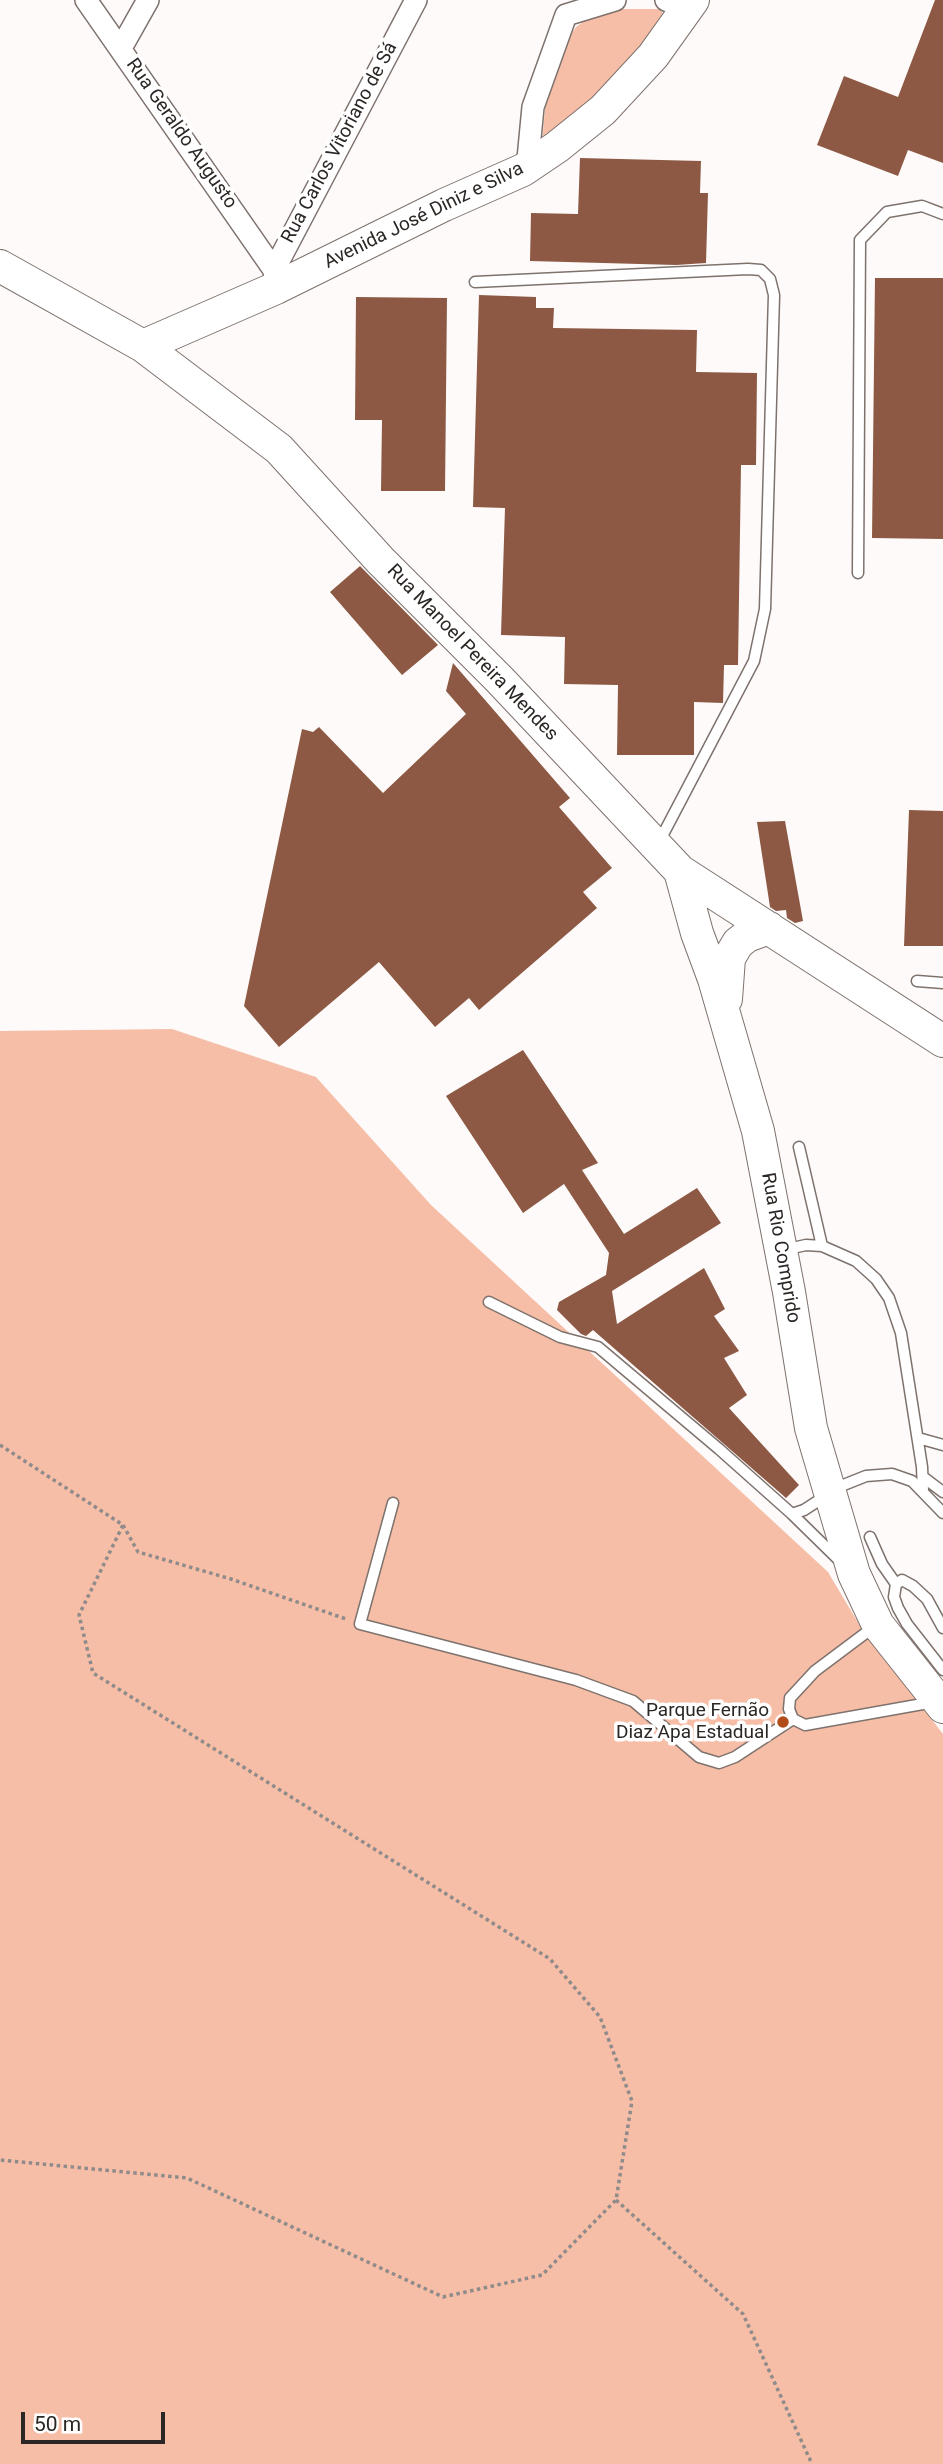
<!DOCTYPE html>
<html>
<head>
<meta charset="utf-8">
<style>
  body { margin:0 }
  #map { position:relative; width:943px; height:2464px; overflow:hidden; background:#fdfaf9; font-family:Roboto,sans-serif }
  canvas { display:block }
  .scale { position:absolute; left:21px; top:2412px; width:144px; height:32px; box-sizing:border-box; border:4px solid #2b2725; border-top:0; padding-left:9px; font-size:21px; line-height:24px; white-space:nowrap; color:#2b2725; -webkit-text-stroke:5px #fff; paint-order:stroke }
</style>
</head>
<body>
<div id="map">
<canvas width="943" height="2464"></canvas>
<div class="scale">50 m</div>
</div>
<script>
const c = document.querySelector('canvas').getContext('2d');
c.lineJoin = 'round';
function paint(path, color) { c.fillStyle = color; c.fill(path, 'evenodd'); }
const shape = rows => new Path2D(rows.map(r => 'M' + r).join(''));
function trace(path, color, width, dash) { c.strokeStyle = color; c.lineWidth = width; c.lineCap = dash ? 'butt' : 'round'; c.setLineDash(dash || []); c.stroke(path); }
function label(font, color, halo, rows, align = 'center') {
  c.font = font + ' Roboto,sans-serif'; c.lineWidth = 7; c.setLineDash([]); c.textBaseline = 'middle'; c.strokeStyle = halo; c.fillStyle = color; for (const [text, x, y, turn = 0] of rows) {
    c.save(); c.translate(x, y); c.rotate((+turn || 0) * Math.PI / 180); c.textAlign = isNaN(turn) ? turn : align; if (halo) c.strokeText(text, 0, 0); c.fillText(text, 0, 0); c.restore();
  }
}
paint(shape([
  [617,9,661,9,666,24,611,91,542,143,547,87,560,50,576,27,597,12],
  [172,1029,316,1077,431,1205,828,1572,863,1631,943,1734,943,2464,0,2464,0,1031]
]), '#f7bea7');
paint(shape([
  [935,0,943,0,943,163,908,150,898,176,817,145,844,76,898,97],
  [580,158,701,161,700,193,708,193,706,263,676,265,530,261,531,213,578,214],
  [875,278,943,278,943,539,872,538],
  [479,295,536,297,536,308,554,308,553,328,697,330,696,372,757,373,756,465,741,465,738,665,724,665,723,703,694,702,694,755,617,755,618,685,564,684,565,637,501,635,505,508,473,507],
  [356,297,447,298,445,491,381,491,382,420,355,420],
  [360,566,438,645,402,675,330,592],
  [453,663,570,798,559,807,612,868,583,892,597,908,479,1010,469,998,435,1027,379,962,279,1047,244,1006,302,729,313,732,319,727,383,793,466,714,446,691],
  [909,810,943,811,943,946,904,946],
  [785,821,803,921,795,923,787,918,786,910,776,911,770,907,757,822],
  [523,1050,598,1163,582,1170,624,1234,697,1188,721,1223,612,1291,617,1324,704,1268,725,1309,714,1316,739,1351,724,1358,747,1395,729,1408,799,1485,786,1498,593,1330,586,1336,581,1334,557,1310,559,1302,606,1275,609,1253,564,1184,523,1213,446,1096]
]), '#8d5944');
const lane = shape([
  [475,282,748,269,761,270,770,279,774,295,765,609,754,661,658,844],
  [858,573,860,240,887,212,922,206,943,214],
  [917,981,943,983],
  [799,1147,822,1246],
  [783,1250,806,1245,822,1246,856,1261,876,1279,889,1298,901,1333,922,1467,923,1491],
  [489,1302,560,1337,598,1347,719,1449,792,1514,840,1561],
  [918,1438,943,1445],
  [923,1477,943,1492],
  [393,1503,360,1624,576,1680,633,1701,699,1757,719,1763,735,1757,793,1719],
  [792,1514,804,1510,841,1486,866,1476,892,1474,912,1481,943,1513],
  [870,1537,882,1564,896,1584,902,1580,913,1586,927,1599,943,1628],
  [896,1584,894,1597,898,1608,907,1624,943,1670],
  [875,1626,815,1671,790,1698,789,1709,793,1719,805,1725,934,1702]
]);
const street = shape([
  [86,0,274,270],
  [666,0,688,10],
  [121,48,148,0],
  [523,170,528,159,533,107,566,15,615,0],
  [275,282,274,270,416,0]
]);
const secondary = shape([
  [0,266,143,346,279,449,380,560,500,680,680,871,943,1041],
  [143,346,276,288,444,205,523,170,557,147,603,110,653,56,693,0],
  [680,871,697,933,714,979,758,1131,789,1292,811,1428,854,1574,878,1625,943,1707],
  [726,999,729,958,738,943,747,936,769,928]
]);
trace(lane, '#7e726d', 13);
trace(street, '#7e726d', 24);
trace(secondary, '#7e726d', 34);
trace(shape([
  [0,1445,123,1525,79,1615,93,1673,550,1959,600,2017,632,2101,616,2200,542,2275,443,2297,187,2178,0,2160],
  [123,1525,138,1552,231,1579,346,1619],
  [616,2200,743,2314,812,2464]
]), '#8f8b8a', 3.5, [3.5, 3.5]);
trace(lane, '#fff', 10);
trace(street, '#fff', 21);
trace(secondary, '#fff', 32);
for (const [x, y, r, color] of [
  [783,1722,7,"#b14c1b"]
]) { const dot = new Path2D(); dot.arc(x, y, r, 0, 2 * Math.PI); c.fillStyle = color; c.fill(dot); trace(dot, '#fff', 2.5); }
label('19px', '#2b2725', '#fff', [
  ["Rua Geraldo Augusto",181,134,55],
  ["Rua Carlos Vitoriano de Sá",340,143,-62],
  ["Avenida José Diniz e Silva",424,216,-26],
  ["Rua Manoel Pereira Mendes",472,653,46],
  ["Rua Rio Comprido",780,1248,80]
]);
label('19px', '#2b2725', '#fff', [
  ["Parque Fernão",769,1711],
  ["Diaz Apa Estadual",769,1733]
], 'right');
</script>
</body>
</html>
